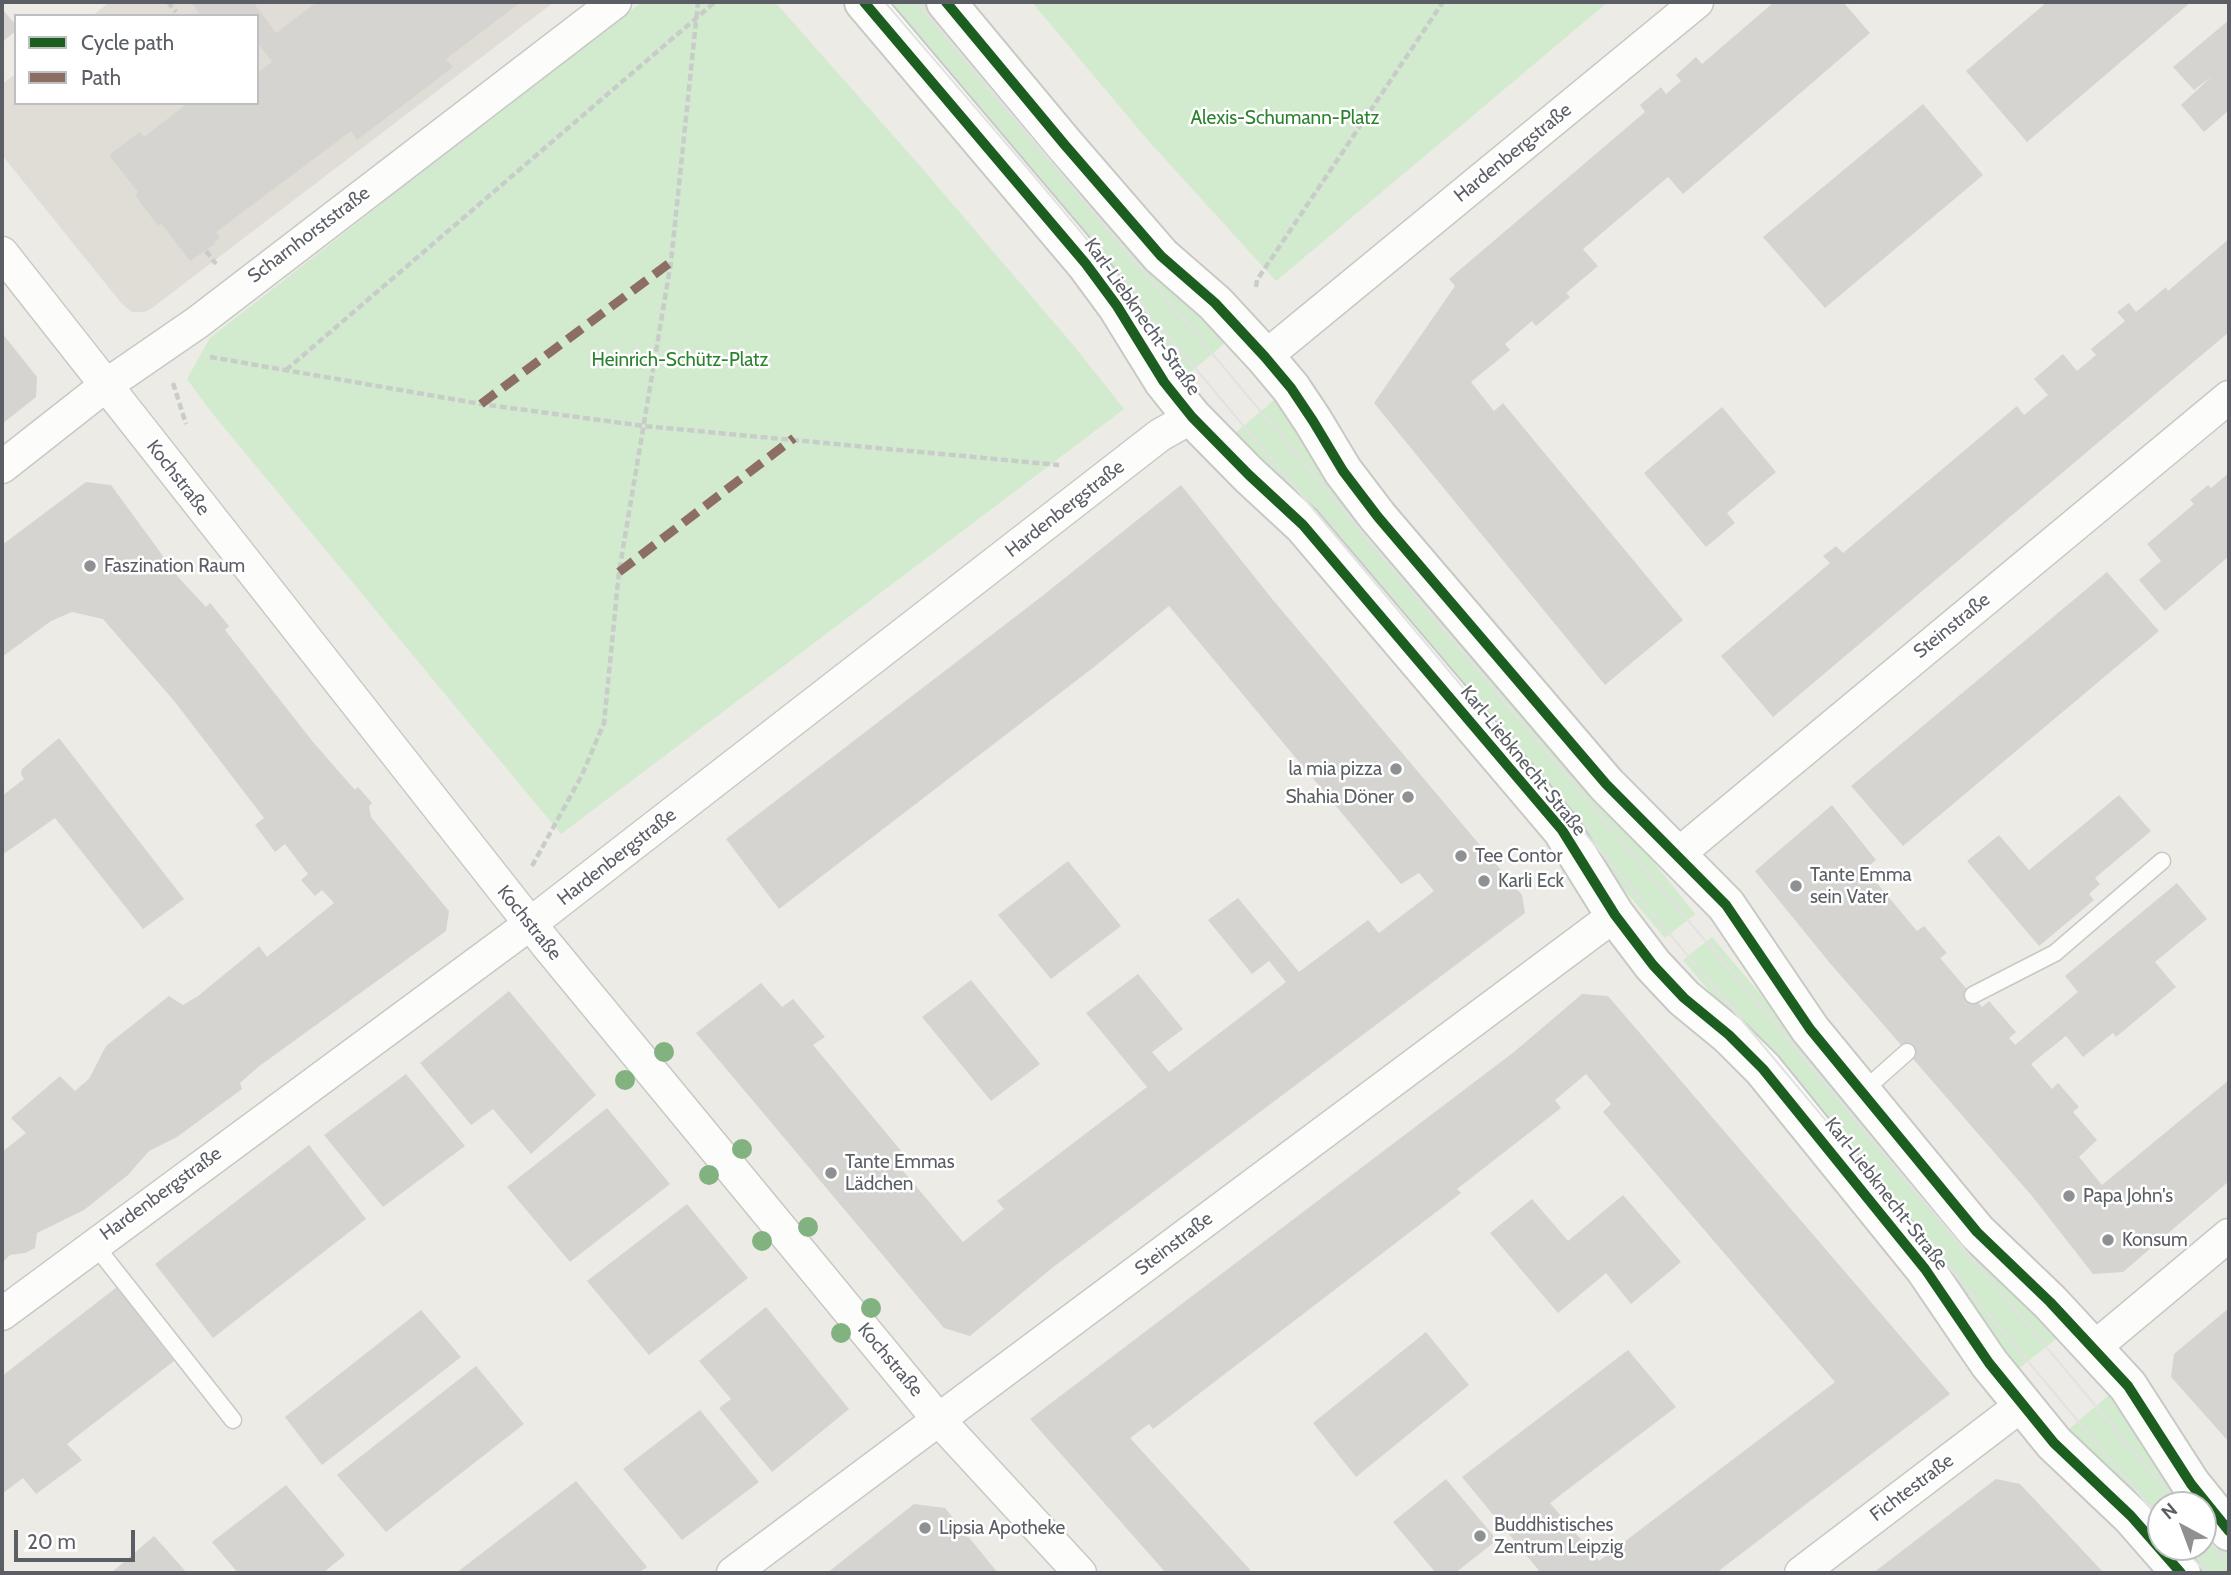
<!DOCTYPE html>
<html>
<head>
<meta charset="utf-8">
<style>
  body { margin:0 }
  #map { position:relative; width:2231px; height:1575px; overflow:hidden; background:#ecebe5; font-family:Cabin,sans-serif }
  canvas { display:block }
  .frame { position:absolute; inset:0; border:4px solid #5b5f65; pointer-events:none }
  .legend { position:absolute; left:14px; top:14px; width:245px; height:91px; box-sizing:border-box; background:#fff; border:2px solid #bdbfc1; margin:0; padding:9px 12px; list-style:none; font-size:21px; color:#5b5f65 }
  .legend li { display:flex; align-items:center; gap:14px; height:35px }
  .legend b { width:35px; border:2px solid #bdbfc1 }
  .north { position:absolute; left:2147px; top:1491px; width:70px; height:70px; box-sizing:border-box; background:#fff; border:2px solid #bdbfc1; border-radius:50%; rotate:319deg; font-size:19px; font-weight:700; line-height:28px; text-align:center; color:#5b5f65 }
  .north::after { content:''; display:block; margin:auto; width:24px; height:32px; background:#8e9092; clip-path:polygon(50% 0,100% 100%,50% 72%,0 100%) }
  .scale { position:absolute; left:14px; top:1530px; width:121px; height:32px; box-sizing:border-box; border:4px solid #5b5f65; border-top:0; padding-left:9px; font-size:21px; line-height:24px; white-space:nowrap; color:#5b5f65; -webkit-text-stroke:5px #fff; paint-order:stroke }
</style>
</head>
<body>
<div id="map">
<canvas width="2231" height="1575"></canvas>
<div class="frame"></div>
<ul class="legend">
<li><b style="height:9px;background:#1b5e20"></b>Cycle path</li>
<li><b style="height:9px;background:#8d6e63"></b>Path</li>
</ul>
<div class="north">N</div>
<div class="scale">20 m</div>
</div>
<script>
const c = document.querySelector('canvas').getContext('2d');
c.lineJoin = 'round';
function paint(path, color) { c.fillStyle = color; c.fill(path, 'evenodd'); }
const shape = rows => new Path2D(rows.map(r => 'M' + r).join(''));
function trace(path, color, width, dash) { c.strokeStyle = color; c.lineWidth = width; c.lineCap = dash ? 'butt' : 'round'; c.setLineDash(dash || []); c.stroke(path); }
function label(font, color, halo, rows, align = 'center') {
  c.font = font + ' Cabin,sans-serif'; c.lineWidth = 5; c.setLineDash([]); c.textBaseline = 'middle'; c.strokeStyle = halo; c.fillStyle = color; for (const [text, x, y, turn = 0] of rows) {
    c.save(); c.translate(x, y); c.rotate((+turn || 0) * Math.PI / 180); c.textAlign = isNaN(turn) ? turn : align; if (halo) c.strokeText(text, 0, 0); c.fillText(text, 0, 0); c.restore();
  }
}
paint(shape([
  [106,2,554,2,152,308,144,312,132,312,122,304,2,155,2,84,16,74,16,103,257,103,257,16,92,16,107,4]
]), '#dfddd5');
paint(shape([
  [642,2,775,2,920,166,1074,346,1124,409,561,834,208,408,187,379,210,338,389,198,374,177,472,102,488,122],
  [880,2,930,2,1233,336,1177,384],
  [1032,2,1608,2,1276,281,1146,138],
  [1281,394,1695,914,1665,938,1588,847,1227,440],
  [1712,937,1804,1046,2067,1330,2011,1375,1766,1058,1683,960],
  [2115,1390,2190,1505,2161,1505,2161,1531,2062,1435],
  [2203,1521,2229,1553,2229,1573,2197,1573,2175,1547,2203,1547]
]), '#d2eace');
paint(shape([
  [191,2,253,2,276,33,317,2,521,2,446,59,453,67,357,140,351,131,216,232,220,238,214,242,215,244,190,261,161,223,158,226,135,195,138,192,109,155,140,132,144,137,188,103,257,103,257,73,272,62,257,42,257,16,237,16,235,12,230,16,201,16],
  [1774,2,1843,2,1870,33,1683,194,1668,177,1583,249,1598,266,1566,293,1570,297,1536,326,1532,321,1505,344,1510,350,1471,382,1494,411,1503,403,1683,620,1605,685,1374,403,1455,286,1449,279,1645,112,1640,105,1661,87,1666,94,1681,81,1676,75,1696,57,1702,64],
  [2047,2,2191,2,2027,142,1966,71],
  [2,9,16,25,16,31,2,42],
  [2229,20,2229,110,2204,132,2181,105,2212,76,2194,90,2173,67],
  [1923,104,1983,175,1825,308,1763,237],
  [2229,239,2229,332,1773,717,1721,656,1830,563,1823,556,1836,546,1843,553,2017,406,2024,415,2048,395,2034,379,2063,354,2077,371,2096,355,2091,349,2125,321,2117,312,2129,303,2136,312,2166,287,2168,291],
  [2,333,37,377,36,397,2,424],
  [1722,407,1776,472,1727,513,1735,523,1706,547,1644,473],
  [2229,473,2229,556,2165,611,2139,580,2161,561,2147,544,2194,504,2190,500,2208,485,2211,488],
  [86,482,111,485,179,578,206,607,210,603,229,626,225,630,313,742,355,790,358,787,372,803,369,806,371,817,449,911,446,931,258,1067,240,1083,242,1089,177,1137,149,1151,128,1175,84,1210,37,1233,35,1248,25,1253,10,1255,2,1263,2,1152,26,1133,11,1118,60,1076,75,1091,89,1079,106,1046,169,996,183,1005,198,996,259,946,267,957,334,903,322,890,315,896,301,880,308,874,285,844,275,852,255,825,264,818,175,702,103,619,72,612,51,621,2,657,2,545],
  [1181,485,1273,600,1522,895,1525,913,1052,1268,970,1336,944,1328,696,1033,761,983,782,1007,793,999,825,1037,813,1045,902,1152,893,1159,963,1242,1004,1209,997,1201,1147,1087,1086,1013,1138,974,1183,1029,1152,1052,1169,1072,1286,982,1269,961,1252,974,1208,920,1238,898,1299,972,1368,920,1379,933,1434,891,1419,873,1401,884,1169,606,1094,667,779,909,726,839,1041,597],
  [2107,572,2159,631,1903,846,1851,786],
  [59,738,184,899,143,929,55,818,2,855,2,796,24,779,21,774,22,769],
  [2119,795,2151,831,2095,878,2100,884,2089,894,2094,900,2039,946,1967,861,1999,835,2029,870],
  [1832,805,1876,860,1865,869,1917,931,1924,926,1947,953,1940,958,1982,1007,1989,1001,2016,1032,2009,1038,2015,1045,2078,992,2065,976,2177,883,2207,919,2155,962,2176,987,2116,1037,2113,1033,2083,1057,2066,1036,2031,1064,2052,1089,2058,1083,2079,1107,2073,1112,2097,1140,2079,1157,2102,1185,2229,1080,2229,1181,2123,1272,2093,1274,2032,1196,1829,962,1755,871],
  [1068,861,1121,926,1051,979,998,915],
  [971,980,1040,1064,991,1101,922,1017],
  [509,991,596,1095,531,1154,493,1109,471,1125,420,1063],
  [1582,994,1608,996,1950,1394,1716,1573,1541,1573,1462,1477,1628,1350,1676,1407,1550,1503,1599,1561,1835,1382,1603,1112,1611,1104,1586,1074,1555,1100,1561,1108,1457,1189,1461,1193,1153,1429,1149,1424,1130,1438,1253,1573,1166,1573,1030,1419,1514,1052],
  [406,1074,465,1146,383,1207,324,1135],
  [607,1108,670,1184,570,1262,507,1187],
  [309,1145,366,1219,213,1338,155,1264],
  [1623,1195,1681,1262,1631,1304,1606,1273,1558,1313,1490,1233,1532,1199,1568,1241],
  [687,1204,748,1278,649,1355,587,1281],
  [117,1287,174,1361,67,1444,82,1460,36,1494,23,1478,2,1494,2,1376],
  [766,1307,849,1409,772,1472,719,1408,731,1399,699,1361],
  [2229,1308,2229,1442,2171,1377,2174,1354],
  [421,1310,461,1357,322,1465,285,1417],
  [1426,1332,1469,1385,1356,1477,1313,1423],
  [476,1366,524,1424,386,1532,337,1475],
  [700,1410,759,1482,682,1540,623,1469],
  [1446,1479,1497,1540,1455,1573,1436,1573,1393,1522],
  [1996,1479,2020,1484,2104,1573,1873,1573],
  [576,1481,647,1567,638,1573,456,1573],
  [286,1485,345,1555,323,1573,238,1573,212,1542],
  [914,1504,945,1508,998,1573,827,1573],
  [154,1536,187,1573,111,1573]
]), '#d5d4d0');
const service = shape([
  [1973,995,2055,953,2162,861],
  [1862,1092,1907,1052],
  [94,1244,233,1420]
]);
const minor = shape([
  [2,253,547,945,938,1419,1080,1573],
  [1265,357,1697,2],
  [2,467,105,386,198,322,615,2],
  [1676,856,2229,397],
  [2,1314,530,924,1160,435,1192,417],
  [2095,1347,2229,1235],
  [733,1573,1615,915],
  [1801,1573,2023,1404]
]);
const secondary = shape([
  [864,2,1086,264,1117,306,1164,382,1192,417,1249,475,1303,525,1562,830,1615,915,1653,965,1684,998,1729,1035,1763,1069,1925,1269,1989,1363,2054,1443,2131,1516,2181,1573],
  [946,2,1064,144,1161,256,1215,303,1265,357,1291,388,1313,421,1343,471,1378,517,1606,784,1726,905,1810,1029,1977,1232,2050,1302,2128,1386,2191,1484,2229,1531]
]);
trace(service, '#c8c8c7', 19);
trace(minor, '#c8c8c7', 35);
trace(secondary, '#c8c9c7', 42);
trace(shape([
  [168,2,176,12],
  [206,251,216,264],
  [1256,287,1257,280,1443,2],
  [210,357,481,404,644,426,1059,465],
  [286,370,715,2],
  [173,383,186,424],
  [532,866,581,777,604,723,619,572,671,262,698,2]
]), '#c8cdca', 4.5, [7, 3.5]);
trace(service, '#fcfcfb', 16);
trace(minor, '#fcfcfb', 32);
trace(secondary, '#fcfcfb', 38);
trace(shape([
  [885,2,1029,170,2161,1520],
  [917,2,2179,1505],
  [2203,1533,2229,1564],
  [2184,1547,2206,1573]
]), '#e3e2e2', 2);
trace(shape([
  [481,404,671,262],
  [619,572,794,438]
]), '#8d6e63', 9, [18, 9]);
trace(shape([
  [864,2,1086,264,1117,306,1164,382,1192,417,1249,475,1303,525,1562,830,1615,915,1653,965,1684,998,1729,1035,1763,1069,1925,1269,1989,1363,2054,1443,2131,1516,2181,1573],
  [946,2,1064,144,1161,256,1215,303,1265,357,1291,388,1313,421,1343,471,1378,517,1606,784,1726,905,1810,1029,1977,1232,2050,1302,2128,1386,2191,1484,2229,1531]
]), '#1b5e20', 10);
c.fillStyle = '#82b280';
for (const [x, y] of [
  [664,1052],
  [625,1080],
  [742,1149],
  [709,1175],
  [808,1227],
  [762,1241],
  [871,1308],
  [841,1333]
]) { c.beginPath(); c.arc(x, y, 10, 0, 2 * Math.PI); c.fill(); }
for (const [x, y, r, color] of [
  [90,566,7,"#8e9092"],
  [1396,769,7,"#8e9092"],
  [1408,797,7,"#8e9092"],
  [1461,856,7,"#8e9092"],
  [1484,881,7,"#8e9092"],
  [1796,886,7,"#8e9092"],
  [831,1173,7,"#8e9092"],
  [2069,1196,7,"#8e9092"],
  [2108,1240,7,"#8e9092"],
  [925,1528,7,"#8e9092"],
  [1480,1536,7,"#8e9092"]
]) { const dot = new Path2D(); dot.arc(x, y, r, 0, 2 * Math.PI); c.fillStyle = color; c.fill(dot); trace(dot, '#fff', 2.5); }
label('19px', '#2c832e', '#fff', [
  ["Alexis-Schumann-Platz",1285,118],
  ["Heinrich-Schütz-Platz",680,360]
]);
label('19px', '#5b5f65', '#fff', [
  ["Hardenbergstraße",1513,153,-39],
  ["Scharnhorststraße",309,235,-37],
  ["Karl-Liebknecht-Straße",1142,317,55],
  ["Kochstraße",178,478,52],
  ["Hardenbergstraße",1065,509,-38],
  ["Steinstraße",1952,626,-39],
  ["Karl-Liebknecht-Straße",1523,761,51],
  ["Hardenbergstraße",617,857,-38],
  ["Kochstraße",529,923,51],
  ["Hardenbergstraße",161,1194,-36],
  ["Karl-Liebknecht-Straße",1886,1194,52],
  ["Steinstraße",1174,1244,-37],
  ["Kochstraße",890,1360,50],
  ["Fichtestraße",1912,1488,-37]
]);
label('19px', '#5b5f65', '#fff', [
  ["Faszination Raum",104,566],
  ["la mia pizza",1382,769,"right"],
  ["Shahia Döner",1394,797,"right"],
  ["Tee Contor",1475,856],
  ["Tante Emma",1810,875],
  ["sein Vater",1810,897],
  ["Karli Eck",1498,881],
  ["Tante Emmas",845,1162],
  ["Lädchen",845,1184],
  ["Papa John's",2083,1196],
  ["Konsum",2122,1240],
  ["Buddhistisches",1494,1525],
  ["Zentrum Leipzig",1494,1547],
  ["Lipsia Apotheke",939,1528]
], 'left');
</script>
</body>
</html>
